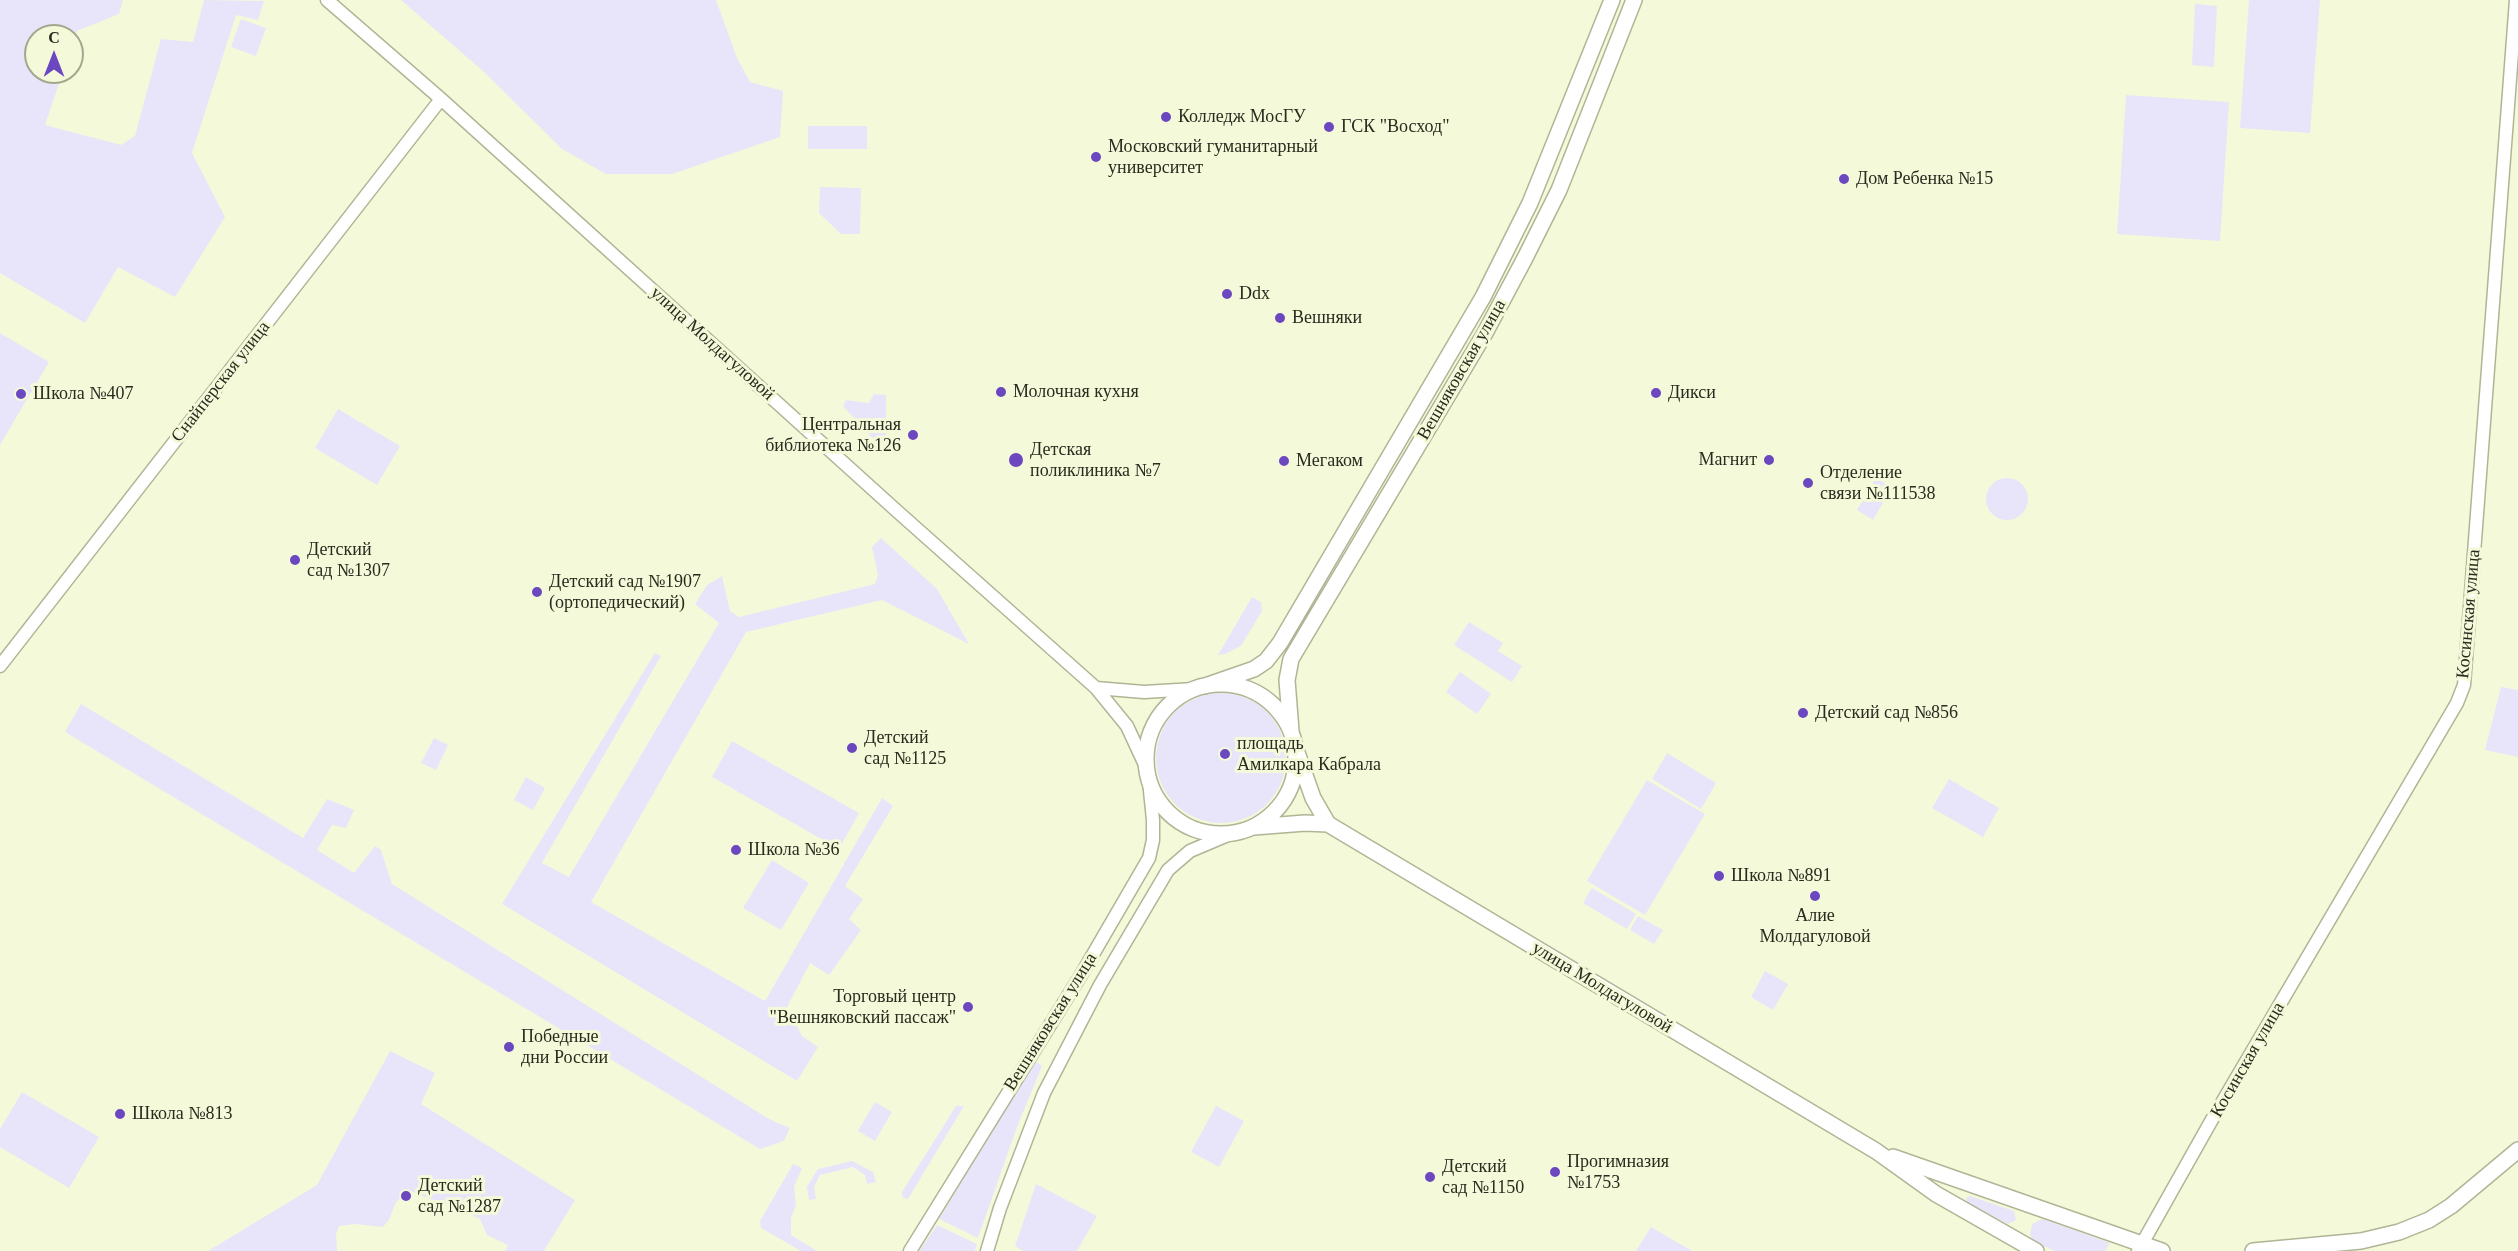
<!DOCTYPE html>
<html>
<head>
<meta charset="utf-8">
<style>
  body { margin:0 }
  #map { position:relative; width:2518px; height:1251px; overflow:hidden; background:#f4fad9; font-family:"Times New Roman",serif }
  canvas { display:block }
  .north { position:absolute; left:24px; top:24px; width:60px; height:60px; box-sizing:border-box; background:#f4fad9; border:2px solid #a3a78f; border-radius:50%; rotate:0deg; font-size:16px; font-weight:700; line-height:24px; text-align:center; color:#292b1f }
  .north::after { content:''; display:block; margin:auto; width:21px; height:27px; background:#6b47c0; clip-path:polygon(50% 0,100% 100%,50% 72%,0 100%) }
</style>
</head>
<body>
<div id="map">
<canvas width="2518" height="1251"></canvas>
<div class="north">С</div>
</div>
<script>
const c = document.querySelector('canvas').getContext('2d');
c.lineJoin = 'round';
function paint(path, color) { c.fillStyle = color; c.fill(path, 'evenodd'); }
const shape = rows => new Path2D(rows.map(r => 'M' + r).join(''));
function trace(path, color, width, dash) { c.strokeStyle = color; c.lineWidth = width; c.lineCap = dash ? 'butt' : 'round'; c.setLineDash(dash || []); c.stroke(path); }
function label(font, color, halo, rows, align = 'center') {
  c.font = font + ' "Times New Roman",serif'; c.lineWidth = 6; c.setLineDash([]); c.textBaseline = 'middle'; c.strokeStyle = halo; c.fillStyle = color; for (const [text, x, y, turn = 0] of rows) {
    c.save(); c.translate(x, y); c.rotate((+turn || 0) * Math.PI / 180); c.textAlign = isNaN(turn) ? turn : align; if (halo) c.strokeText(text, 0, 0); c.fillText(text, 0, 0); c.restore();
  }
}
paint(shape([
  [0,0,123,0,119,14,77,31,72,46,72,36,36,36,36,72,63,72,45,125,121,145,135,136,161,39,193,42,204,0,264,1,258,20,236,15,192,153,225,217,175,297,118,267,85,323,0,273],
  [401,0,716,0,737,58,750,82,783,91,780,137,672,174,606,174,562,149,483,71],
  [2249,0,2320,0,2310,133,2240,128],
  [2195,4,2217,6,2214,67,2192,65],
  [241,19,266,28,256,56,231,47],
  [2126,95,2229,102,2220,241,2117,234],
  [808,126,867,126,867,149,808,149],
  [820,187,861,188,860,234,841,234,819,213],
  [0,333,49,362,0,445],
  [874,394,886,395,886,442,877,443,843,406,846,400,869,403],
  [338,409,400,446,377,485,315,448],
  [1876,478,1892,487,1873,520,1857,510],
  '1986 499a21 21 0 1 1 42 0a21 21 0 1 1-42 0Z',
  [881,538,937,589,969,644,882,600,746,632,591,902,765,1001,882,798,893,806,845,886,863,899,849,919,861,930,829,975,810,963,787,1007,802,1036,818,1047,797,1081,502,904,655,653,661,656,542,863,569,877,719,623,695,604,707,585,722,576,730,611,739,617,875,584,878,575,872,547],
  [1252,597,1261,602,1262,611,1241,646,1225,654,1218,655],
  [1469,622,1503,643,1498,651,1522,666,1512,682,1454,645],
  [1460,672,1491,694,1477,714,1446,692],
  [2501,687,2518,690,2518,757,2485,750],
  '1156 758a65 65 0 1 1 130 0a65 65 0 1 1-130 0Z',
  [81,704,303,838,327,799,354,810,346,828,332,825,317,850,354,873,375,846,381,850,392,884,769,1119,790,1128,784,1141,760,1149,65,732],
  [434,738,448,745,436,770,421,763],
  [732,741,859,813,839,849,712,777],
  [1667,753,1716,783,1701,809,1652,779],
  [526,777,545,788,533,810,514,800],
  [1949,779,1999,808,1983,837,1932,808],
  [1647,780,1705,814,1645,915,1587,881],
  [772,860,809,883,781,930,743,908],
  [1592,888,1636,914,1627,929,1583,903],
  [1638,916,1663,930,1654,944,1630,930],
  [1765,971,1788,984,1773,1010,1751,997],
  [390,1051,435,1073,421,1104,575,1200,544,1251,505,1251,508,1245,487,1235,480,1219,449,1203,441,1203,410,1191,396,1202,389,1220,383,1227,355,1224,339,1226,336,1234,337,1251,208,1251,317,1185],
  [1035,1061,1042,1066,1017,1127,978,1238,939,1219],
  [22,1092,99,1137,69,1188,0,1147,0,1129],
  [875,1102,892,1112,875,1141,858,1131],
  [956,1106,964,1106,908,1199,903,1198,902,1192],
  [1216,1106,1244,1121,1219,1167,1191,1152],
  [852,1161,873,1172,876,1182,867,1184,865,1175,853,1167,820,1175,814,1187,816,1199,809,1200,807,1187,818,1169],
  [793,1164,802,1168,794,1187,796,1205,791,1218,791,1235,817,1251,801,1251,761,1228,760,1221],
  [1036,1184,1097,1216,1077,1251,1023,1251,1015,1246],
  [1970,1196,2014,1211,2016,1220,2008,1224,1967,1203,1966,1198],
  [2042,1219,2046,1220,2110,1243,2105,1251,2055,1251,2034,1242,2030,1235,2032,1224],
  [937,1225,977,1244,975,1251,919,1251],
  [1651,1227,1692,1251,1636,1251]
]), '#e8e5fa');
const minor = shape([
  [327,0,441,99,898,512,1096,688,1127,726,1146,767],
  [0,666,441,99],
  [1096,688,1144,692,1194,689],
  [910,1251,1081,975,1149,858,1153,840,1153,820,1149,781],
  [987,1251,1000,1208,1044,1093,1100,985,1168,870,1190,851,1235,832],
  [2138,1251,2210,1123,2457,703,2464,685,2516,0]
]);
const major = shape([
  '1146 759a75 75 0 1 1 150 0a75 75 0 1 1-150 0Z',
  [1205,686,1254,669,1266,661,1280,643,1483,297,1530,203,1612,0],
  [1291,731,1287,680,1291,659,1485,333,1525,258,1559,190,1634,0],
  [1295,747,1313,798,1328,824,1876,1151,1936,1194,2036,1251],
  [1254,827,1305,823,1328,824],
  [1893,1157,2162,1251],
  [2253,1251,2361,1241,2399,1232,2429,1220,2451,1206,2518,1150]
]);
trace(minor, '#afb595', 15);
trace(major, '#afb595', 18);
trace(minor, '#fff', 12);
trace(major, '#fff', 15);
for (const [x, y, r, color] of [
  [1166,117,6,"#6b47c0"],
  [1329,127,6,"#6b47c0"],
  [1096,157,6,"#6b47c0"],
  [1844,179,6,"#6b47c0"],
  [1227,294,6,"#6b47c0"],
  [1280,318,6,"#6b47c0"],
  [1001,392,6,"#6b47c0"],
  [1656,393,6,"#6b47c0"],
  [21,394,6,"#6b47c0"],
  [913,435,6,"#6b47c0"],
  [1016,460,8,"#6b47c0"],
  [1769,460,6,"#6b47c0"],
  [1284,461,6,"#6b47c0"],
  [1808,483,6,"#6b47c0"],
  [295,560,6,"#6b47c0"],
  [537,592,6,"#6b47c0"],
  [1803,713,6,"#6b47c0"],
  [852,748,6,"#6b47c0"],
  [1225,754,6,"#6b47c0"],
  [736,850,6,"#6b47c0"],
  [1719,876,6,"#6b47c0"],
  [1815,896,6,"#6b47c0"],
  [968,1007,6,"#6b47c0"],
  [509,1047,6,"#6b47c0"],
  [120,1114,6,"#6b47c0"],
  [1555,1172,6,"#6b47c0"],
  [1430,1177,6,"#6b47c0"],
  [406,1196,6,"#6b47c0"]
]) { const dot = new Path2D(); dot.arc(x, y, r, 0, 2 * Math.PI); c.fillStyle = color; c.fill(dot); trace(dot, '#f4fad9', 2); }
label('18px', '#292b1f', '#f4fad9', [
  ["Колледж МосГУ",1178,117],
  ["ГСК \"Восход\"",1341,127],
  ["Московский гуманитарный",1108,147],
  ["университет",1108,168],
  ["Дом Ребенка №15",1856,179],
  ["Ddx",1239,294],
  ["Вешняки",1292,318],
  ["Молочная кухня",1013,392],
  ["Дикси",1668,393],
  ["Школа №407",33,394],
  ["Центральная",901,425,"right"],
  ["библиотека №126",901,446,"right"],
  ["Детская",1030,450],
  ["поликлиника №7",1030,471],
  ["Магнит",1757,460,"right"],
  ["Мегаком",1296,461],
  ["Отделение",1820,473],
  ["связи №111538",1820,494],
  ["Детский",307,550],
  ["сад №1307",307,571],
  ["Детский сад №1907",549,582],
  ["(ортопедический)",549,603],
  ["Детский сад №856",1815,713],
  ["Детский",864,738],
  ["сад №1125",864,759],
  ["площадь",1237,744],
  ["Амилкара Кабрала",1237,765],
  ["Школа №36",748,850],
  ["Школа №891",1731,876],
  ["Алие",1815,916,"center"],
  ["Молдагуловой",1815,937,"center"],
  ["Торговый центр",956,997,"right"],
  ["\"Вешняковский пассаж\"",956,1018,"right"],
  ["Победные",521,1037],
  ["дни России",521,1058],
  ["Школа №813",132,1114],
  ["Прогимназия",1567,1162],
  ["№1753",1567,1183],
  ["Детский",1442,1167],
  ["сад №1150",1442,1188],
  ["Детский",418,1186],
  ["сад №1287",418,1207]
], 'left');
label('18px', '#292b1f', '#f4fad9', [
  ["улица Молдагуловой",712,344,42],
  ["Вешняковская улица",1462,370,-60],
  ["Снайперская улица",221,382,-52],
  ["Косинская улица",2469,614,-85],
  ["улица Молдагуловой",1602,988,31],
  ["Вешняковская улица",1051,1022,-58],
  ["Косинская улица",2248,1060,-60]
]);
</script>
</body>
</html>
